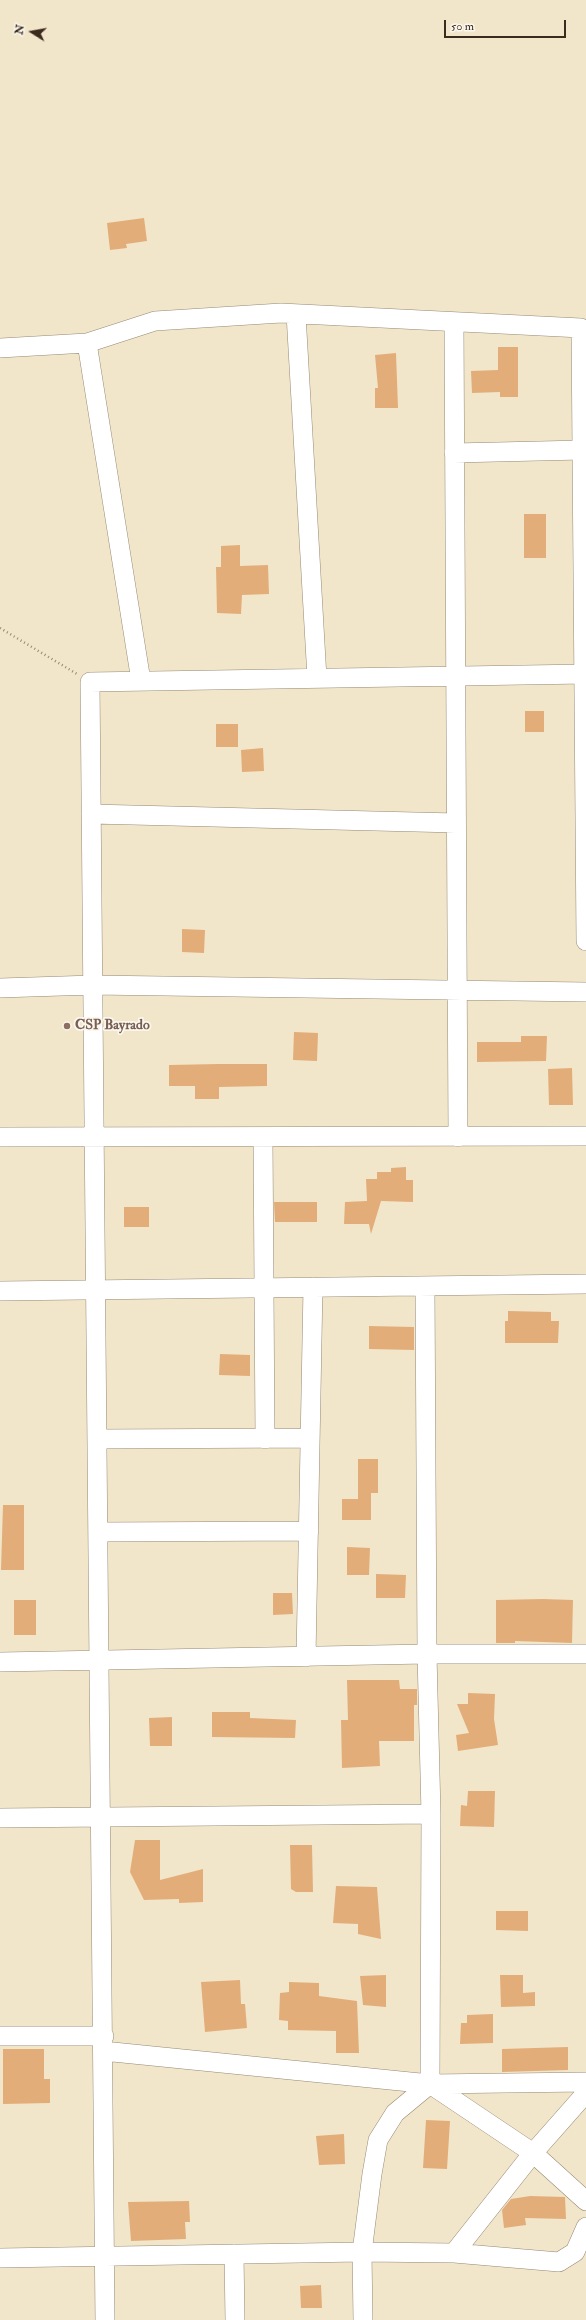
<!DOCTYPE html>
<html>
<head>
<meta charset="utf-8">
<style>
  body { margin:0 }
  #map { position:relative; width:586px; height:2320px; overflow:hidden; background:#f1e6ca; font-family:"IM FELL Double Pica",serif }
  canvas { display:block }
  .north { position:absolute; left:12px; top:12px; width:40px; height:40px; -webkit-text-stroke:3px #fbf7ec; paint-order:stroke; rotate:281deg; font-size:11px; font-weight:700; line-height:16px; text-align:center; color:#3b2a1e }
  .north::after { content:''; display:block; margin:auto; width:14px; height:18px; background:#3b2a1e; clip-path:polygon(50% 0,100% 100%,50% 72%,0 100%) }
  .scale { position:absolute; left:444px; top:20px; width:122px; height:18px; box-sizing:border-box; border:2px solid #3b2a1e; border-top:0; padding-left:5px; font-size:12px; line-height:14px; white-space:nowrap; color:#3b2a1e; -webkit-text-stroke:3px #fbf7ec; paint-order:stroke }
</style>
</head>
<body>
<div id="map">
<canvas width="586" height="2320"></canvas>
<div class="north">N</div>
<div class="scale">50 m</div>
</div>
<script>
const c = document.querySelector('canvas').getContext('2d');
c.lineJoin = 'round';
function paint(path, color) { c.fillStyle = color; c.fill(path, 'evenodd'); }
const shape = rows => new Path2D(rows.map(r => 'M' + r).join(''));
function trace(path, color, width, dash) { c.strokeStyle = color; c.lineWidth = width; c.lineCap = dash ? 'butt' : 'round'; c.setLineDash(dash || []); c.stroke(path); }
function label(font, color, halo, rows, align = 'center') {
  c.font = font + ' "IM FELL Double Pica",serif'; c.lineWidth = 3.5; c.setLineDash([]); c.textBaseline = 'middle'; c.strokeStyle = halo; c.fillStyle = color; for (const [text, x, y, turn = 0] of rows) {
    c.save(); c.translate(x, y); c.rotate((+turn || 0) * Math.PI / 180); c.textAlign = isNaN(turn) ? turn : align; if (halo) c.strokeText(text, 0, 0); c.fillText(text, 0, 0); c.restore();
  }
}
paint(shape([
  [144,218,147,241,126,244,127,248,110,250,107,223],
  [498,347,518,347,518,397,500,397,500,392,472,393,471,371,498,370],
  [396,353,398,408,375,408,375,388,378,388,375,355],
  [524,514,546,514,546,558,524,558],
  [240,545,240,566,268,565,269,594,242,595,241,614,217,613,216,567,221,567,221,546],
  [525,711,544,711,544,732,525,732],
  [216,724,238,724,238,747,216,747],
  [263,748,264,771,242,772,241,750],
  [182,929,205,930,204,953,182,952],
  [294,1032,318,1033,317,1061,293,1060],
  [521,1036,547,1036,546,1061,477,1062,477,1042,521,1042],
  [219,1064,267,1064,267,1086,219,1087,219,1099,195,1099,195,1086,169,1086,169,1065],
  [572,1068,573,1105,549,1105,548,1069],
  [406,1167,406,1180,413,1180,413,1202,381,1201,371,1234,369,1224,344,1224,345,1202,367,1201,366,1179,377,1179,377,1172,391,1172,391,1168],
  [274,1202,317,1202,317,1222,275,1222],
  [124,1207,149,1207,149,1227,124,1227],
  [508,1311,551,1312,551,1321,559,1321,558,1343,505,1343,505,1321,508,1321],
  [369,1326,414,1327,414,1350,369,1349],
  [220,1354,250,1355,250,1376,219,1375],
  [358,1459,378,1459,378,1493,371,1493,371,1520,342,1520,342,1499,358,1499],
  [3,1505,24,1505,24,1570,1,1570],
  [347,1547,370,1548,369,1575,347,1575],
  [376,1574,406,1575,405,1598,376,1598],
  [273,1593,292,1593,293,1614,273,1615],
  [543,1599,573,1600,572,1643,515,1641,515,1643,496,1643,496,1600],
  [14,1600,36,1600,36,1635,14,1635],
  [347,1680,399,1680,400,1689,417,1689,417,1705,414,1705,414,1741,379,1741,380,1766,342,1768,341,1720,348,1720],
  [468,1693,495,1694,494,1719,498,1745,458,1751,456,1735,469,1733,457,1704,468,1704],
  [212,1712,250,1712,250,1718,296,1720,295,1738,212,1737],
  [172,1717,172,1746,150,1746,149,1718],
  [468,1791,495,1791,494,1827,460,1826,461,1805,467,1806],
  [135,1840,160,1840,160,1880,203,1869,203,1902,179,1903,179,1899,144,1900,130,1872],
  [290,1845,312,1845,313,1892,296,1892,291,1889],
  [336,1886,377,1887,381,1939,358,1934,358,1924,333,1923],
  [496,1911,528,1911,528,1931,496,1930],
  [386,1975,386,2007,363,2005,360,1976],
  [500,1975,523,1975,523,1993,535,1992,535,2006,501,2007],
  [240,1980,241,2004,245,2004,247,2028,205,2032,201,1982],
  [289,1982,319,1983,319,1996,357,2001,359,2053,336,2053,336,2031,288,2030,288,2021,279,2020,280,1993,289,1992],
  [493,2014,493,2043,460,2044,461,2023,467,2023,467,2015],
  [568,2047,568,2070,502,2072,502,2049],
  [3,2049,44,2049,44,2079,50,2079,50,2103,3,2104],
  [426,2120,450,2121,447,2169,423,2168],
  [344,2134,345,2164,319,2165,316,2136],
  [530,2196,565,2197,566,2219,525,2218,526,2225,504,2228,502,2210,511,2199],
  [189,2201,190,2222,185,2222,186,2239,131,2241,128,2202],
  [321,2285,322,2308,301,2308,300,2286]
]), '#e3ad79');
const street = shape([
  [296,314,317,678],
  [454,322,458,1137],
  [87,343,141,681],
  [0,348,87,343,155,321,281,313,581,328,586,941],
  [454,453,582,450],
  [91,814,456,823],
  [0,988,93,985,586,992],
  [0,1137,586,1136],
  [263,1137,265,1439],
  [0,1291,586,1284],
  [97,1439,310,1438],
  [98,1532,309,1531],
  [306,1657,313,1287],
  [0,1662,427,1654,586,1654],
  [0,1818,431,1814],
  [0,2036,104,2036],
  [103,2051,430,2084,586,2082],
  [430,2084,533,2153,586,2201],
  [454,2253,533,2153,586,2093],
  [234,2254,235,2320],
  [0,2258,362,2252,454,2253,559,2262,575,2252,586,2227],
  [105,2320,90,682,586,674],
  [363,2320,362,2252,372,2174,378,2140,395,2113,430,2084,431,1814,427,1654,425,1286]
]);
trace(street, '#968874', 20);
trace(shape([
  [0,628,77,674]
]), '#968874', 2.5, [1, 3]);
trace(street, '#fff', 19);
for (const [x, y, r, color] of [
  [67,1026,4,"#8d6e63"]
]) { const dot = new Path2D(); dot.arc(x, y, r, 0, 2 * Math.PI); c.fillStyle = color; c.fill(dot); trace(dot, '#fbf7ec', 1.5); }
label('bold 14px', '#785e54', '#fbf7ec', [
  ["CSP Bayrado",75,1026]
], 'left');
</script>
</body>
</html>
